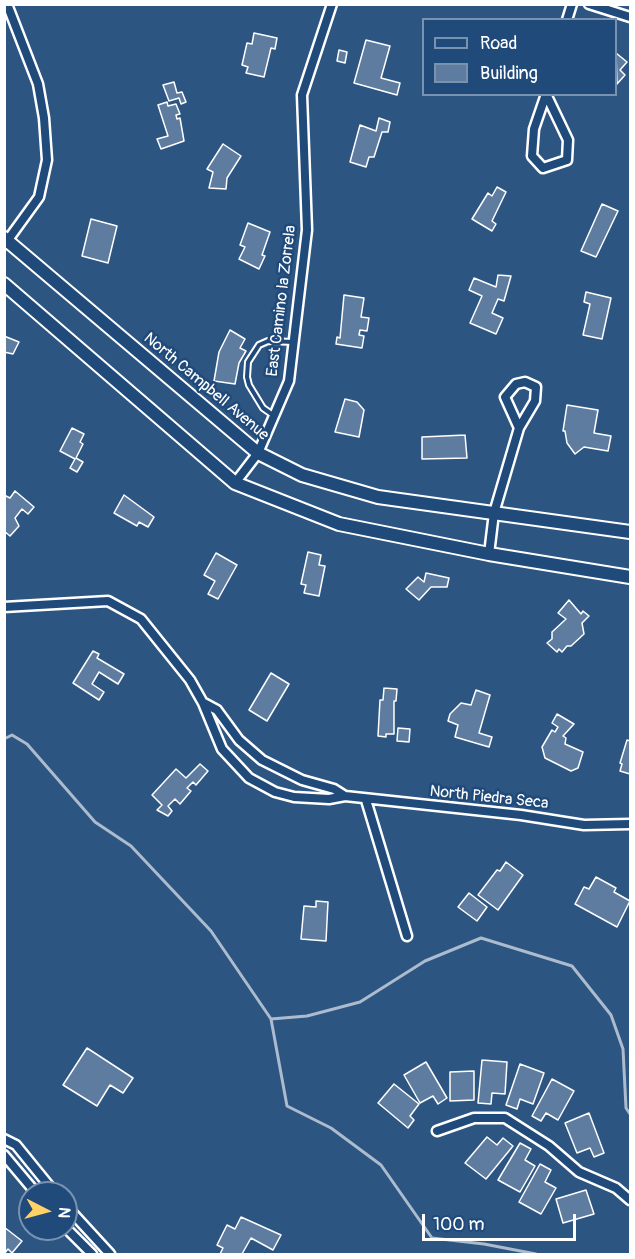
<!DOCTYPE html>
<html>
<head>
<meta charset="utf-8">
<style>
  body { margin:0 }
  #map { position:relative; width:635px; height:1259px; overflow:hidden; background:#2c5582; font-family:Pangolin,sans-serif }
  canvas { display:block }
  .frame { position:absolute; inset:0; border:6px solid #fff; pointer-events:none }
  .legend { position:absolute; left:422px; top:18px; width:195px; height:78px; box-sizing:border-box; background:#1f4a7a; border:2px solid #7992af; margin:0; padding:8px 10px; list-style:none; font-size:18px; color:#fff }
  .legend li { display:flex; align-items:center; gap:12px; height:30px }
  .legend b { width:30px; border:2px solid #7992af }
  .north { position:absolute; left:18px; top:1181px; width:60px; height:60px; box-sizing:border-box; background:#1f4a7a; border:2px solid #7992af; border-radius:50%; rotate:96deg; font-size:16px; font-weight:700; line-height:24px; text-align:center; color:#fff }
  .north::after { content:''; display:block; margin:auto; width:21px; height:27px; background:#ffd166; clip-path:polygon(50% 0,100% 100%,50% 72%,0 100%) }
  .scale { position:absolute; left:422px; top:1214px; width:154px; height:27px; box-sizing:border-box; border:3px solid #fff; border-top:0; padding-left:8px; font-size:18px; line-height:21px; white-space:nowrap; color:#fff; -webkit-text-stroke:4px #1f4a7a; paint-order:stroke }
</style>
</head>
<body>
<div id="map">
<canvas width="635" height="1259"></canvas>
<div class="frame"></div>
<ul class="legend">
<li><b style="height:8px;background:#1f4a7a"></b>Road</li>
<li><b style="height:16px;background:#5e7c9f"></b>Building</li>
</ul>
<div class="north">N</div>
<div class="scale">100 m</div>
</div>
<script>
const c = document.querySelector('canvas').getContext('2d');
c.lineJoin = 'round';
const shape = rows => new Path2D(rows.map(r => 'M' + r).join(''));
function trace(path, color, width, dash) { c.strokeStyle = color; c.lineWidth = width; c.lineCap = dash ? 'butt' : 'round'; c.setLineDash(dash || []); c.stroke(path); }
function paint(path, color) { c.fillStyle = color; c.fill(path, 'evenodd'); }
function label(font, color, halo, rows, align = 'center') {
  c.font = font + ' Pangolin,sans-serif'; c.lineWidth = 5; c.setLineDash([]); c.textBaseline = 'middle'; c.strokeStyle = halo; c.fillStyle = color; for (const [text, x, y, turn = 0] of rows) {
    c.save(); c.translate(x, y); c.rotate((+turn || 0) * Math.PI / 180); c.textAlign = isNaN(turn) ? turn : align; if (halo) c.strokeText(text, 0, 0); c.fillText(text, 0, 0); c.restore();
  }
}
trace(shape([
  [4,739,12,735,27,744,95,822,131,846,211,931,271,1019,307,1016,360,1002,425,961,481,938,572,966,611,1015,623,1049,626,1108,630,1114],
  [271,1019,287,1106,331,1128,381,1165,432,1238,484,1244,536,1254]
]), '#acbcce', 3);
const building = shape([
  [254,33,277,38,275,49,271,48,264,77,246,73,248,67,242,65,247,43,252,44,254,33],
  [366,40,390,46,381,78,400,83,397,95,354,83,366,40],
  [339,50,347,52,345,63,337,61,339,50],
  [616,53,627,62,620,70,625,75,617,84,616,53],
  [174,82,177,93,182,92,186,102,181,104,179,98,169,101,163,85,174,82],
  [167,102,168,106,176,104,180,114,176,115,177,119,180,118,184,141,161,149,157,139,168,136,158,105,167,102],
  [379,118,390,122,388,132,382,132,374,157,369,157,366,167,350,162,360,125,376,131,379,118],
  [223,144,241,156,227,178,226,189,209,188,213,172,207,169,223,144],
  [497,187,506,192,492,221,496,224,492,231,472,219,488,193,492,196,497,187],
  [602,204,618,211,596,257,581,251,602,204],
  [91,219,117,226,108,263,82,256,91,219],
  [248,223,270,232,262,255,265,256,259,269,239,259,245,247,240,245,248,223],
  [498,275,511,276,504,301,498,299,492,313,503,318,496,334,470,323,482,296,469,290,474,278,496,287,498,275],
  [586,292,611,298,602,339,583,335,590,304,584,302,586,292],
  [344,295,364,298,361,317,369,318,367,331,360,330,359,335,364,336,362,348,336,344,337,337,340,338,344,295],
  [230,330,245,339,240,348,246,351,239,363,235,384,214,381,219,352,230,330],
  [4,336,19,342,13,354,4,352,4,336],
  [345,399,357,402,364,410,359,437,335,432,345,399],
  [567,405,598,410,594,433,611,436,608,451,584,447,575,454,567,443,565,431,563,431,567,405],
  [72,428,84,434,80,442,83,444,76,458,83,462,77,472,70,468,75,459,60,451,72,428],
  [465,435,467,458,422,459,422,437,465,435],
  [15,491,34,507,28,514,22,509,15,518,19,526,10,536,4,531,4,495,10,498,15,491],
  [124,495,154,517,148,527,139,522,137,526,114,513,124,495],
  [308,552,321,555,319,565,325,566,319,596,304,593,306,585,301,584,308,552],
  [216,553,237,565,218,599,208,594,215,581,204,575,216,553],
  [426,573,449,578,447,587,431,587,419,600,406,589,418,577,424,582,426,573],
  [569,600,581,614,583,611,589,616,582,623,584,634,571,646,567,646,562,652,559,649,557,652,547,643,552,639,552,632,566,619,558,613,569,600],
  [93,651,99,654,97,658,124,674,118,684,99,672,92,684,104,692,99,700,73,683,93,651],
  [271,673,289,684,267,721,249,710,271,673],
  [384,688,397,689,396,701,394,701,394,734,386,734,386,737,378,736,380,700,383,700,384,688],
  [476,690,490,695,479,733,492,737,489,747,455,737,458,725,448,721,450,714,461,703,471,705,476,690],
  [557,714,574,724,563,736,566,738,565,744,583,752,578,768,571,771,545,758,542,747,552,730,555,732,558,727,552,723,557,714],
  [398,728,410,729,409,742,397,741,398,728],
  [627,740,630,741,630,774,620,771,622,764,620,763,627,740],
  [200,764,208,771,196,785,193,782,187,788,191,791,180,804,175,799,168,806,172,811,168,816,157,810,162,805,152,795,176,769,186,778,200,764],
  [506,862,523,875,498,910,478,895,497,870,500,871,506,862],
  [596,877,616,888,614,892,630,901,617,927,575,904,584,887,589,889,596,877],
  [469,893,487,907,477,921,458,907,469,893],
  [316,901,328,902,326,941,301,939,304,906,316,907,316,901],
  [87,1048,133,1078,123,1093,110,1085,97,1106,63,1085,87,1048],
  [482,1060,507,1062,505,1094,492,1093,491,1104,478,1103,482,1060],
  [426,1062,447,1098,438,1104,433,1096,420,1103,404,1075,426,1062],
  [520,1064,544,1073,533,1104,520,1099,517,1109,506,1105,520,1064],
  [474,1071,474,1100,450,1101,450,1072,474,1071],
  [552,1079,574,1091,558,1120,546,1113,541,1121,532,1116,552,1079],
  [394,1084,419,1104,410,1116,414,1120,408,1128,378,1103,394,1084],
  [589,1113,604,1153,594,1157,590,1148,577,1153,565,1123,589,1113],
  [487,1137,497,1145,503,1138,513,1146,486,1179,465,1163,487,1137],
  [520,1143,531,1149,525,1160,535,1166,520,1192,498,1180,520,1143],
  [540,1164,551,1170,545,1182,556,1188,541,1214,519,1202,540,1164],
  [586,1190,594,1214,563,1223,556,1199,586,1190],
  [241,1217,281,1235,273,1250,251,1238,242,1254,220,1254,223,1248,217,1245,227,1225,235,1229,241,1217],
  [4,1227,22,1241,12,1253,8,1249,4,1254,4,1227]
]);
paint(building, '#5e7c9f');
trace(building, '#fff', 1.5);
const service = shape([
  [273,415,263,408,249,385,247,377,248,362,259,345,268,341,294,342]
]);
const minor = shape([
  [589,4,630,17],
  [567,20,572,4],
  [546,94,534,129,532,156,543,168,567,160,568,140,546,94],
  [5,244,39,197,47,160,44,118,38,84,7,4],
  [235,483,258,453,289,381,307,230,302,95,332,4],
  [489,554,494,513,519,428,535,401,536,387,525,382,516,384,505,397,519,428],
  [4,607,108,601,141,619,190,680,203,703,222,749,249,778,275,792,294,797,329,799,345,796,521,815,584,825,630,824],
  [204,703,217,710,239,740,262,760,302,780,334,789,345,796],
  [366,800,407,936],
  [437,1131,474,1118,505,1118,549,1146,579,1172,616,1188,630,1200],
  [4,1139,16,1145,55,1193],
  [4,1155,36,1193],
  [66,1206,110,1254],
  [66,1228,92,1254]
]);
const secondary = shape([
  [4,238,258,453,302,475,378,497,630,532],
  [4,284,235,483,339,524,489,554,630,577]
]);
trace(service, '#fff', 8);
trace(minor, '#fff', 13);
trace(secondary, '#fff', 16);
trace(service, '#1f4a7a', 4);
trace(minor, '#1f4a7a', 8);
trace(secondary, '#1f4a7a', 12);
label('16px', '#fff', '#1f4a7a', [
  ["East Camino la Zorrela",282,301,-83],
  ["North Campbell Avenue",206,387,40],
  ["North Piedra Seca",489,798,6]
]);
</script>
</body>
</html>
